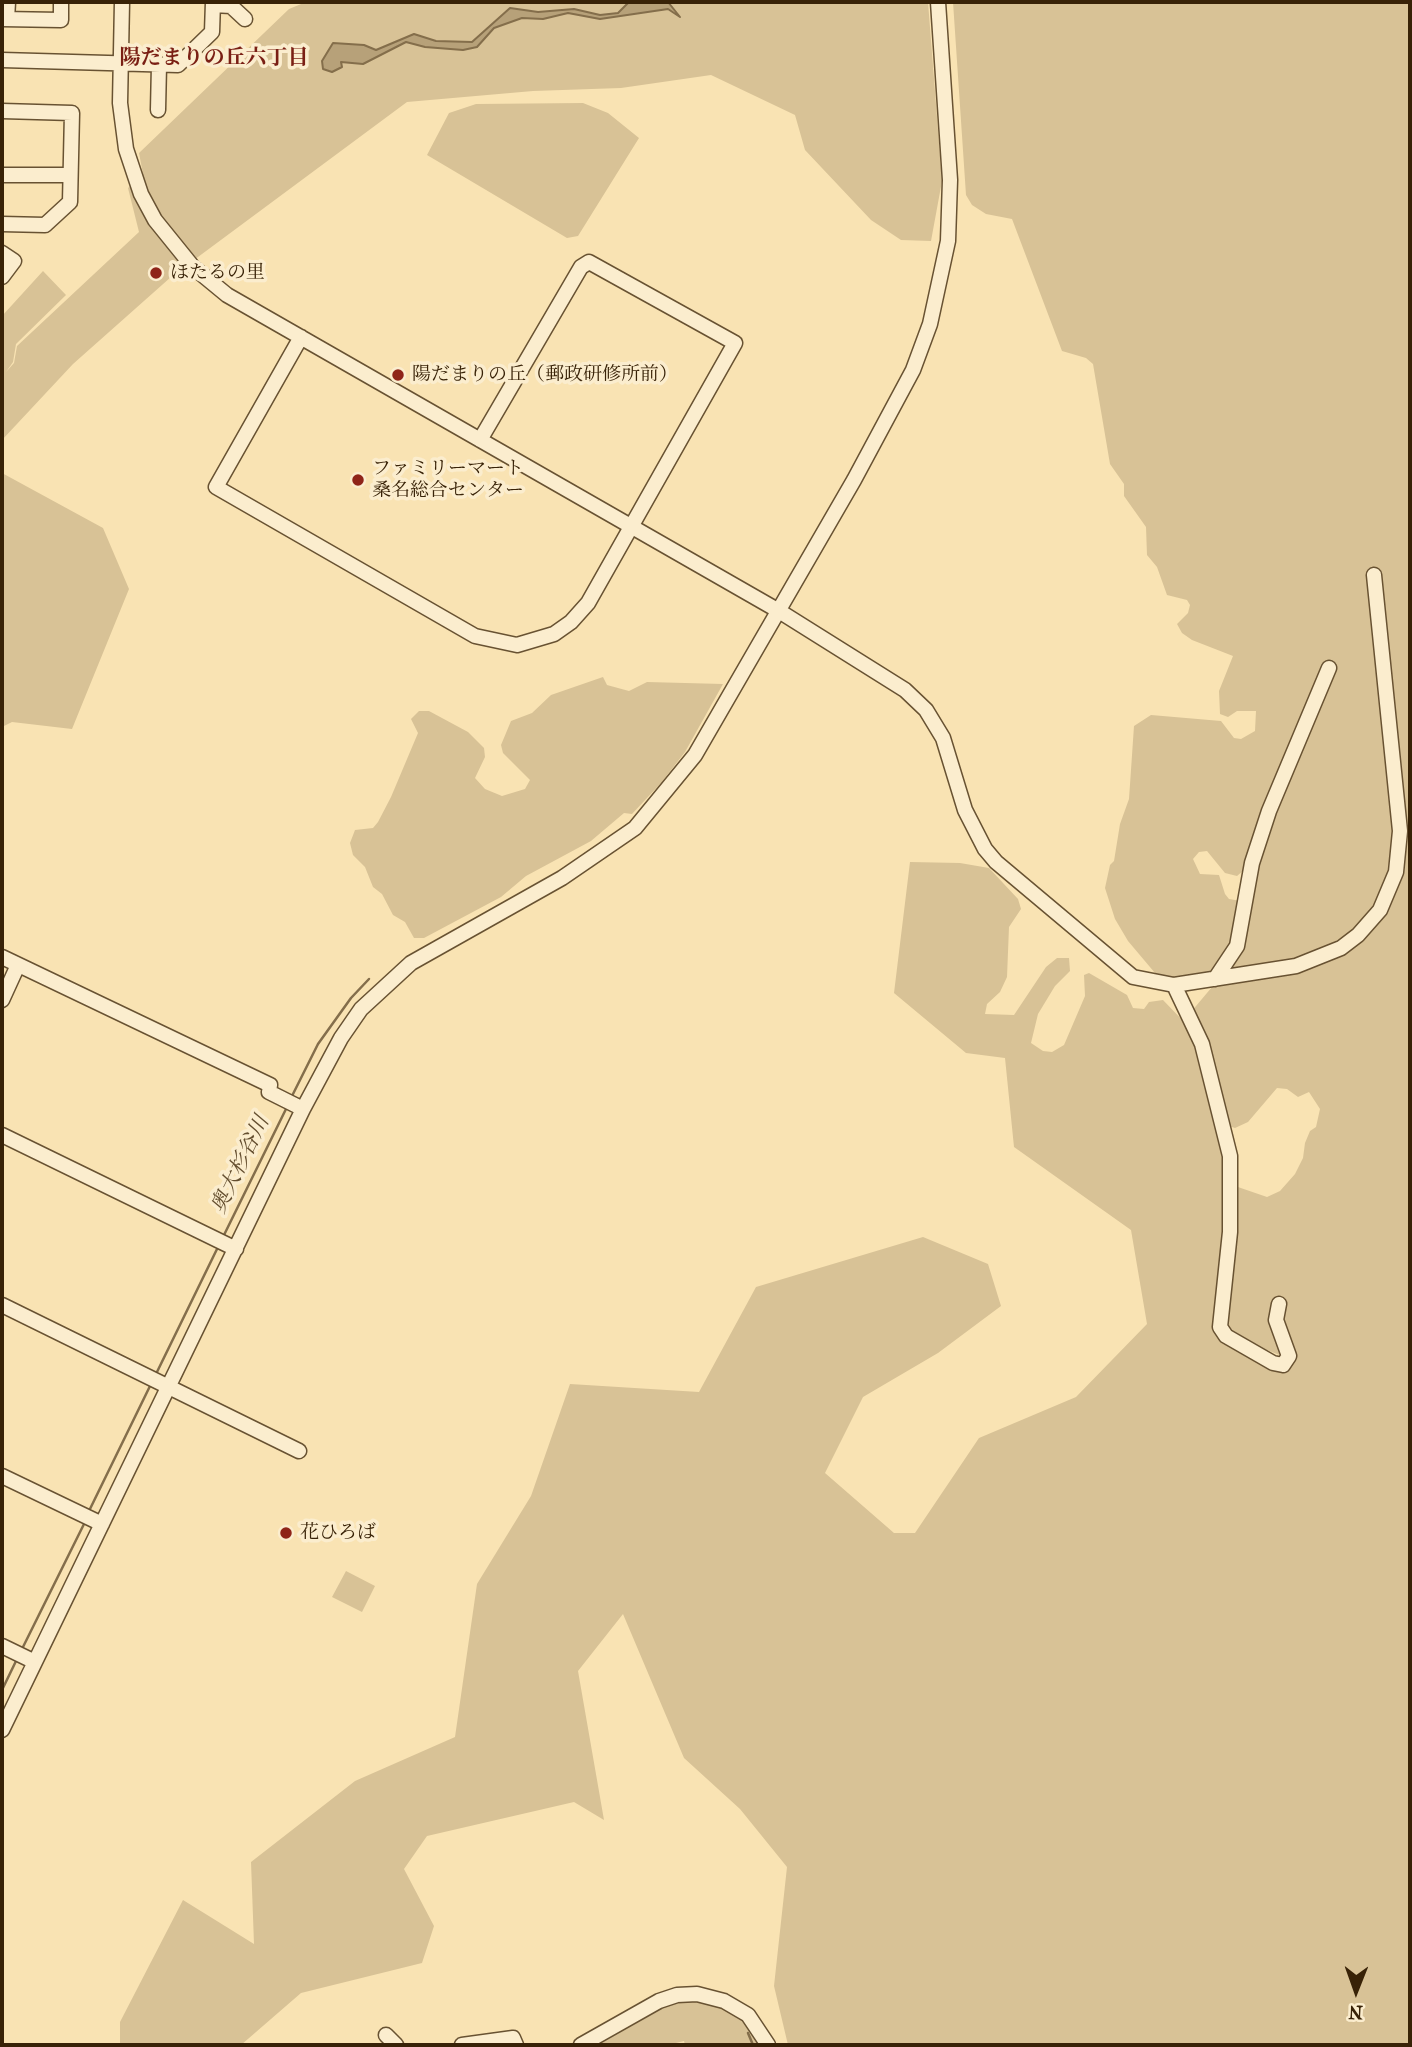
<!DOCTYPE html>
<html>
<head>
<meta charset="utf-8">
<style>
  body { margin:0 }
  #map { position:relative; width:1412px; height:2047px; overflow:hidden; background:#f9e3b3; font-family:"IM FELL French Canon",serif }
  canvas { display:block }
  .frame { position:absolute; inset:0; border:4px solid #382207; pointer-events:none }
  .north { position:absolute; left:1321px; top:1956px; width:70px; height:70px; -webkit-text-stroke:5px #fbedce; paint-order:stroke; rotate:181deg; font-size:19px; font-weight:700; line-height:28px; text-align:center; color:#382207 }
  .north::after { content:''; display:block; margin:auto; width:24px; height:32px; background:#382207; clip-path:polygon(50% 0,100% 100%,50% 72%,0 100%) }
</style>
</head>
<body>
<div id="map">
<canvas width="1412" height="2047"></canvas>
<div class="frame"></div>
<div class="north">N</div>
</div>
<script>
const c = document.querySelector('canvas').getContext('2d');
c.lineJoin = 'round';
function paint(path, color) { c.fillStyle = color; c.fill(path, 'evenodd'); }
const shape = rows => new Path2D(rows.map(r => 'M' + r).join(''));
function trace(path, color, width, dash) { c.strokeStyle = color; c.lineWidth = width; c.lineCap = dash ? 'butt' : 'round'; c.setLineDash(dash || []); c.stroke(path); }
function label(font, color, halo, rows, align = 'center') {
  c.font = font + ' "IM FELL French Canon","Noto Serif JP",serif'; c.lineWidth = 7; c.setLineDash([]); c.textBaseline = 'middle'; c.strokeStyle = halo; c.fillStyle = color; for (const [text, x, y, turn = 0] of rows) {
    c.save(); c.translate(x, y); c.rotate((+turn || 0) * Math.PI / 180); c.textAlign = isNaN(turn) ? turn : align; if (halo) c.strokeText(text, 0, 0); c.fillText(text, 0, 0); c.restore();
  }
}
paint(shape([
  [306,2,928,2,942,181,931,241,901,240,871,220,805,150,795,115,711,75,621,88,533,91,407,102,171,277,73,364,2,440,2,316,43,271,66,295,16,344,13,362,6,372,14,363,17,346,139,232,128,188,143,174,139,153,289,9],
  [953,2,1410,2,1410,2045,788,2045,774,1986,787,1867,740,1809,684,1758,623,1614,578,1671,604,1820,574,1802,427,1836,404,1869,434,1926,422,1963,301,1993,241,2045,120,2045,120,2022,183,1900,254,1944,251,1862,355,1781,455,1737,477,1584,531,1496,570,1384,699,1392,756,1287,923,1237,988,1264,1001,1306,938,1353,863,1397,825,1473,894,1533,915,1533,979,1438,1076,1397,1147,1324,1131,1230,1014,1147,1005,1058,966,1053,894,993,910,862,960,863,989,868,1018,899,1021,909,1009,927,1007,977,1000,992,987,1004,985,1014,1014,1015,1046,967,1057,958,1069,958,1070,971,1055,986,1038,1014,1031,1043,1043,1051,1052,1052,1064,1045,1085,996,1084,975,1089,973,1127,995,1133,1008,1144,1009,1149,1002,1163,1000,1188,1026,1198,1052,1227,1161,1227,1236,1217,1328,1223,1337,1273,1366,1290,1365,1291,1359,1280,1318,1273,1319,1286,1352,1282,1356,1227,1334,1221,1324,1232,1253,1235,1186,1267,1197,1280,1191,1295,1174,1303,1158,1305,1143,1310,1131,1316,1127,1320,1109,1309,1092,1298,1097,1287,1089,1277,1088,1248,1122,1235,1128,1229,1126,1206,1042,1191,1012,1212,987,1298,971,1344,953,1376,926,1395,891,1403,870,1406,832,1380,576,1367,575,1395,844,1391,871,1375,907,1351,932,1315,953,1296,960,1227,972,1243,946,1256,863,1274,812,1334,670,1326,666,1264,811,1244,870,1237,876,1225,873,1207,851,1199,852,1193,859,1200,874,1219,875,1225,894,1229,899,1241,901,1234,942,1222,965,1209,975,1165,979,1155,973,1128,941,1115,919,1105,888,1110,865,1114,861,1120,824,1129,799,1134,726,1151,715,1221,721,1234,738,1241,739,1255,731,1256,711,1237,711,1228,717,1220,714,1219,691,1233,656,1192,640,1182,633,1177,624,1188,613,1190,605,1187,600,1167,595,1157,567,1147,555,1146,527,1124,496,1124,484,1110,464,1093,364,1086,358,1062,351,1012,219,986,214,972,205,966,195],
  [583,103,608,113,639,138,578,236,567,238,427,155,449,113,476,104],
  [2,473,103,528,129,589,72,729,12,722,2,727],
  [603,677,607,685,629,691,647,682,723,684,685,752,661,783,632,814,624,813,591,841,526,876,501,897,424,938,414,938,405,922,393,915,382,894,373,887,365,867,353,855,350,843,355,830,373,828,378,822,391,797,418,733,411,719,419,711,429,711,468,732,484,748,485,757,475,778,485,789,502,796,525,789,530,780,503,753,501,745,511,721,532,713,551,695],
  [346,1571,375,1586,362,1612,332,1597],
  [681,2000,723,2006,744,2021,761,2045,685,2045,684,2041,668,2045,595,2045,671,2003]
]), '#d8c296');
const water = shape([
  [629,2,668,2,680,17,668,9,600,19,568,13,543,19,522,18,494,28,477,47,463,50,425,47,406,42,363,64,341,62,342,67,332,72,323,69,322,61,333,43,364,45,376,50,414,34,436,41,472,42,510,8,538,12,574,9,600,15,618,13,629,2]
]);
paint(water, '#b7a179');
trace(water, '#846e4b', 2);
trace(shape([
  [292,1096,318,1044,351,998,369,979],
  [224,1235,286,1109],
  [156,1374,218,1247],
  [89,1511,151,1384],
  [22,1649,85,1522],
  [2,1690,17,1659],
  [748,2033,753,2045]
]), '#846e4b', 2.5);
const minor = shape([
  [122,2,120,103,126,149,141,194,155,220,193,267,227,295,779,611,905,690,926,710,943,738,965,810,985,849,996,862,1133,977,1174,985,1296,966,1341,948,1358,935,1380,910,1396,872,1400,831,1374,575],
  [213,5,231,6,245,19],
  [2,19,61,20,61,2],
  [7,19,8,2],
  [2,60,178,65,212,32,213,2],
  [158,110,159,65],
  [2,111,72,113,70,202,45,225,2,224],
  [2,175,70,175],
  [2,253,14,261,2,277],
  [301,337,216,487,475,636,517,645,554,634,571,622,588,603,735,343,589,262,581,267,480,440],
  [2,957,270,1085,269,1092,303,1109],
  [1215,979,1237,946,1252,863,1269,811,1329,668],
  [1174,985,1202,1044,1230,1156,1230,1232,1220,1327,1226,1336,1273,1363,1283,1365,1289,1356,1276,1320,1279,1304],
  [2,1000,18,965],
  [2,1135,236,1249],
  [2,1305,299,1451],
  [2,1476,102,1524],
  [2,1646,35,1662],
  [2,1730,303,1109,341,1038,361,1009,411,963,562,878,635,828,695,755,854,480,913,370,930,324,948,241,950,180,938,2],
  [386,2035,396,2045],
  [462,2045,513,2038,516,2045],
  [581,2045,659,2001,677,1995,697,1994,724,2001,748,2015,768,2045]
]);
trace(minor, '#685232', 17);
trace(minor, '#fbedce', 14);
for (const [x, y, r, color] of [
  [156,273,7,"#8f2418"],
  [398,375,7,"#8f2418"],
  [358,480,7,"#8f2418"],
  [286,1533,7,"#8f2418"]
]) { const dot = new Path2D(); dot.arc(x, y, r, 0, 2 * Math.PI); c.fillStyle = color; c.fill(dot); trace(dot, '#fbedce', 2.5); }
label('19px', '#382207', '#fbedce', [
  ["ほたるの里",170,273],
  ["陽だまりの丘（郵政研修所前）",412,375],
  ["ファミリーマート",372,469],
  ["桑名総合センター",372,491],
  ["花ひろば",300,1533]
], 'left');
label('bold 21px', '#7a1f14', '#fbedce', [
  ["陽だまりの丘六丁目",214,59]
]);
label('italic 21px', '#644e2f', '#fbedce', [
  ["奥大杉谷川",241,1165,-64]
]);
</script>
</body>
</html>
